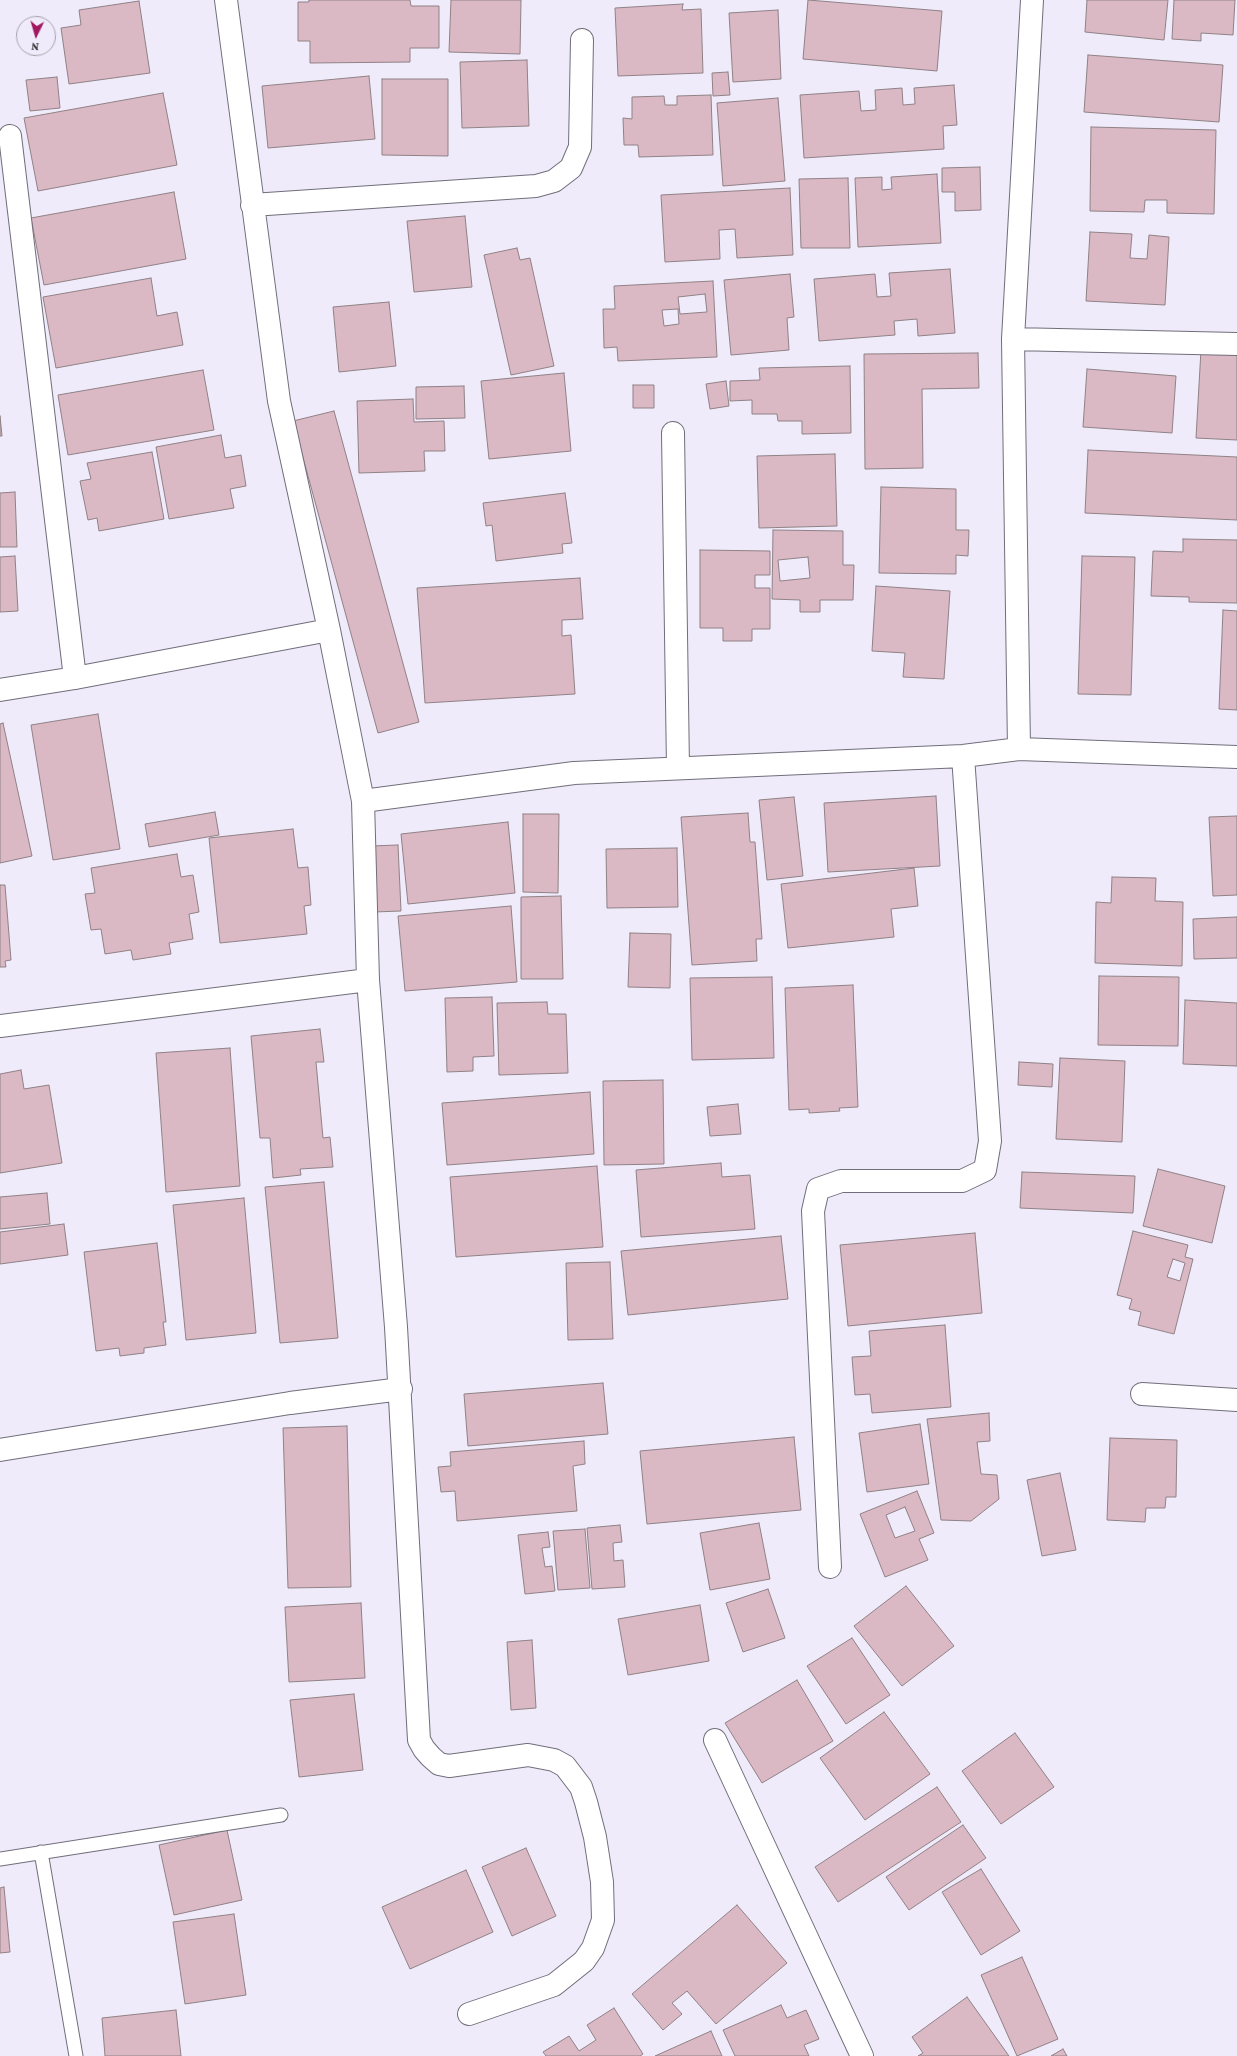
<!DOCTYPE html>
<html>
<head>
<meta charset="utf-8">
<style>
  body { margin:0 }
  #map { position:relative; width:1237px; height:2056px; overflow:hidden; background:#efebfa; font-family:"Crimson Pro",serif }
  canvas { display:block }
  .north { position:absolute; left:16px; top:16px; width:40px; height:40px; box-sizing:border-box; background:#efebfa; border:1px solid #a6a3ae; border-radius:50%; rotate:185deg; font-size:11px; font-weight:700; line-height:16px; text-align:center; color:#39373d }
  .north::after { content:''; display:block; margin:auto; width:14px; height:18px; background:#a21761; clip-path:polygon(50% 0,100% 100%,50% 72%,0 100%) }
</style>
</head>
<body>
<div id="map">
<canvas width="1237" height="2056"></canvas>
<div class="north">N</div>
</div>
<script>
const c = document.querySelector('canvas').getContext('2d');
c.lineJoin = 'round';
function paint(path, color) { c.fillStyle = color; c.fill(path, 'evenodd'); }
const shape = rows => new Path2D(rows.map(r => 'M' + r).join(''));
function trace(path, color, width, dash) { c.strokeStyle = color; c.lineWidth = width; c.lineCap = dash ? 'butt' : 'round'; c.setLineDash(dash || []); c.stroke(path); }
const building = shape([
  [309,0,410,0,411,6,439,6,439,48,410,48,410,62,310,63,310,41,298,41,298,2,309,2,309,0],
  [451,0,521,0,520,54,449,52,451,0],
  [808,0,942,11,937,71,803,59,808,0],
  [1087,0,1168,0,1164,40,1085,32,1087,0],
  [1174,0,1235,0,1233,35,1201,33,1201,41,1172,39,1174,0],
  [139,1,150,73,69,84,61,28,81,25,79,10,139,1],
  [683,4,682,10,701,9,703,73,618,76,615,8,683,4],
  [778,10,781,79,733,82,729,13,778,10],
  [1088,55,1223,65,1219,122,1084,112,1088,55],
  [527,60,529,126,462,128,460,62,527,60],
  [728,72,730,95,713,96,712,73,728,72],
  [369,76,375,139,268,148,262,86,369,76],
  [57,77,60,108,30,111,26,80,57,77],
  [382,79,448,79,448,156,382,155,382,79],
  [954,85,957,125,943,126,944,149,804,158,800,95,859,91,861,111,876,110,875,90,902,88,903,105,915,104,914,88,954,85],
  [163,93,177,165,38,191,24,118,163,93],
  [711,95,713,155,639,157,638,145,624,145,623,118,632,119,632,97,664,96,665,105,677,105,677,96,711,95],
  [778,98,785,181,723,186,717,103,778,98],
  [1091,127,1216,130,1214,214,1167,213,1167,200,1145,200,1144,212,1090,211,1091,127],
  [980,167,981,210,955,211,955,192,942,192,942,168,980,167],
  [937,174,941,243,858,247,855,178,882,177,882,190,892,189,891,177,937,174],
  [848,178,850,248,801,248,799,179,848,178],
  [790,188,793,255,737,258,735,229,719,230,720,259,665,262,661,195,790,188],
  [174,192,186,259,44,285,31,218,174,192],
  [465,216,472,287,414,292,407,221,465,216],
  [1090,232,1132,234,1130,258,1147,259,1149,235,1169,237,1165,305,1086,301,1090,232],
  [517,248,520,260,530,258,554,366,511,375,484,255,517,248],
  [950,269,955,333,918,336,917,319,894,321,895,335,819,341,814,279,875,274,877,297,891,296,889,273,950,269],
  [790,274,794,317,787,318,789,350,731,355,724,280,790,274],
  [151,278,157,316,177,312,183,345,56,368,43,297,151,278],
  [713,281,717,357,618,361,617,347,604,348,603,309,615,309,614,286,713,281],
  [705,294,707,312,680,314,678,297,705,294],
  [678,309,679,324,664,326,662,310,678,309],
  [389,302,396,366,339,372,333,307,389,302],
  [1201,350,1237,352,1237,440,1196,438,1201,350],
  [978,353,979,388,922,389,923,468,865,469,864,354,978,353],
  [850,366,851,433,802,434,802,421,778,421,777,414,752,414,752,400,730,401,730,381,760,380,759,368,850,366],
  [1087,369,1176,376,1172,433,1083,427,1087,369],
  [203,370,214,430,68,455,58,395,203,370],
  [564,373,571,451,489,459,481,381,564,373],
  [726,381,729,406,710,409,706,384,726,381],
  [633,385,654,385,654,408,633,408,633,385],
  [464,386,465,418,416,419,416,387,464,386],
  [413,399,414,422,444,421,445,451,424,451,425,471,359,473,357,401,413,399],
  [334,411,419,722,378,733,293,421,334,411],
  [0,416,2,436,0,436,0,416],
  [221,435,225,458,241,455,246,486,230,489,234,508,169,519,156,447,221,435],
  [1088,450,1237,457,1237,520,1085,513,1088,450],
  [152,452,164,519,99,531,97,518,88,520,80,481,91,479,87,463,152,452],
  [835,454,837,526,759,528,757,456,835,454],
  [881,487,956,489,956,530,969,530,968,556,956,555,956,574,879,573,881,487],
  [15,492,17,547,0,547,0,493,15,492],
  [565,493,572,543,562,544,563,553,496,561,492,525,486,526,483,503,565,493],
  [773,530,843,531,843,565,854,565,853,600,820,600,820,612,800,612,800,600,772,599,773,530],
  [808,557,810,578,780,581,778,560,808,557],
  [1183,539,1237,540,1237,603,1189,602,1189,597,1151,596,1153,551,1183,552,1183,539],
  [700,550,770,551,770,575,755,575,755,588,770,588,770,629,752,629,752,641,723,641,723,628,700,628,700,550],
  [15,556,18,611,0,612,0,557,15,556],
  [1082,556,1135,557,1131,695,1078,694,1082,556],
  [580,578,583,619,562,620,562,636,571,635,575,694,425,703,417,588,580,578],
  [876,586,950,591,944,679,903,677,905,653,872,651,876,586],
  [1223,610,1237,611,1237,710,1219,709,1223,610],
  [98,714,120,849,53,860,31,725,98,714],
  [3,723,32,856,0,863,0,724,3,723],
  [936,796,940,866,828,872,824,803,936,796],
  [794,797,803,876,767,880,759,800,794,797],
  [215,812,219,835,149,847,145,824,215,812],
  [748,813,750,842,755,842,762,939,756,939,757,961,692,965,681,817,748,813],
  [523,814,559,814,558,893,523,892,523,814],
  [1237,816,1237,895,1213,896,1209,817,1237,816],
  [508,822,515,893,408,904,401,834,508,822],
  [293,829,298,868,308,867,311,905,304,906,307,934,220,943,209,838,293,829],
  [398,845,401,911,374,912,371,846,398,845],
  [677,848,678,907,607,908,606,849,677,848],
  [177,854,181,877,193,875,199,912,189,914,193,939,169,943,171,954,133,960,131,950,105,954,101,929,91,930,85,894,95,893,91,868,177,854],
  [914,868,918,906,891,909,894,937,788,948,781,884,914,868],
  [1112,877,1156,878,1155,901,1183,902,1182,966,1095,963,1096,902,1111,903,1112,877],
  [0,885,5,885,11,960,5,961,6,967,0,967,0,885],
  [561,896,563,979,521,979,521,897,561,896],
  [511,906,517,982,405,991,398,916,511,906],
  [1237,917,1237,958,1194,959,1193,919,1237,917],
  [630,933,671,934,670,988,628,987,630,933],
  [1099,976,1179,977,1178,1046,1098,1045,1099,976],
  [772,977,774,1058,692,1060,690,978,772,977],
  [853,985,858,1107,839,1108,840,1111,809,1113,809,1109,789,1110,785,988,853,985],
  [492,997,494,1056,473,1057,473,1071,447,1072,445,998,492,997],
  [1185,1000,1237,1003,1237,1066,1183,1064,1185,1000],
  [547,1002,548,1014,566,1014,568,1073,499,1075,497,1003,547,1002],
  [320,1029,324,1062,316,1062,323,1138,330,1137,333,1167,300,1169,301,1175,273,1178,270,1138,260,1138,251,1036,320,1029],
  [230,1048,240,1186,166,1192,156,1053,230,1048],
  [1060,1058,1125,1061,1122,1142,1056,1139,1060,1058],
  [1019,1062,1053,1064,1052,1087,1018,1085,1019,1062],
  [21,1070,24,1089,49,1085,62,1163,0,1173,0,1074,21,1070],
  [663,1080,664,1164,604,1165,603,1081,663,1080],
  [590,1092,594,1154,447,1165,442,1103,590,1092],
  [738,1104,741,1134,710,1136,707,1107,738,1104],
  [721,1163,722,1177,750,1175,755,1229,641,1237,636,1170,721,1163],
  [597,1166,603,1247,456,1257,450,1177,597,1166],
  [1158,1169,1225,1186,1212,1243,1143,1226,1158,1169],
  [1022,1172,1135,1176,1133,1213,1020,1208,1022,1172],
  [324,1182,338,1338,280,1343,265,1187,324,1182],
  [47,1193,50,1224,0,1229,0,1197,47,1193],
  [244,1198,256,1333,186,1340,173,1205,244,1198],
  [64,1224,68,1255,0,1264,0,1232,64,1224],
  [1133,1231,1188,1245,1185,1257,1193,1259,1174,1334,1138,1325,1141,1312,1129,1309,1132,1299,1117,1295,1133,1231],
  [1173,1259,1185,1263,1180,1281,1167,1277,1173,1259],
  [975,1233,982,1313,848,1326,840,1245,975,1233],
  [781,1236,788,1299,628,1315,621,1251,781,1236],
  [157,1243,166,1322,163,1322,166,1345,144,1348,144,1353,120,1356,119,1348,96,1351,84,1252,157,1243],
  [610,1262,613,1339,568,1340,566,1263,610,1262],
  [945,1325,951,1407,872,1413,870,1394,855,1395,852,1357,871,1356,869,1331,945,1325],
  [603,1383,608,1434,468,1446,464,1394,603,1383],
  [989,1413,990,1441,977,1442,981,1474,997,1475,999,1499,971,1521,941,1520,927,1419,989,1413],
  [920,1424,929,1484,867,1492,859,1433,920,1424],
  [347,1426,351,1587,288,1588,283,1428,347,1426],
  [794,1437,801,1510,647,1524,640,1451,794,1437],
  [1110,1438,1177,1440,1176,1497,1166,1497,1165,1508,1146,1508,1145,1522,1107,1520,1110,1438],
  [584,1441,585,1464,573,1466,577,1511,457,1521,455,1491,441,1492,438,1467,451,1466,450,1452,584,1441],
  [1060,1473,1076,1550,1042,1556,1027,1480,1060,1473],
  [917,1491,934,1533,919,1539,928,1560,885,1577,860,1514,917,1491],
  [905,1507,915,1531,895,1538,886,1515,905,1507],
  [759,1523,770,1579,710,1590,700,1533,759,1523],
  [620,1525,622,1542,613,1543,614,1561,623,1560,625,1587,592,1589,587,1528,620,1525],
  [585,1529,590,1588,558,1590,553,1531,585,1529],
  [548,1532,550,1547,542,1548,545,1567,552,1566,555,1591,525,1594,518,1535,548,1532],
  [906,1586,954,1646,902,1686,854,1626,906,1586],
  [768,1589,785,1638,743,1652,726,1603,768,1589],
  [361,1603,365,1678,289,1682,285,1607,361,1603],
  [700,1605,709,1661,628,1675,618,1619,700,1605],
  [852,1638,890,1695,846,1724,807,1666,852,1638],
  [532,1640,536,1708,511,1710,507,1642,532,1640],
  [797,1680,833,1741,762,1783,725,1723,797,1680],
  [354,1694,363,1770,299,1777,290,1700,354,1694],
  [884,1712,930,1774,865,1820,820,1758,884,1712],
  [1015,1733,1054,1787,1001,1824,962,1771,1015,1733],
  [937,1787,961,1822,838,1902,815,1867,937,1787],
  [963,1825,986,1858,909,1910,886,1877,963,1825],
  [227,1830,242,1900,174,1915,159,1845,227,1830],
  [526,1848,556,1916,512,1936,482,1867,526,1848],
  [981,1869,1020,1931,981,1955,942,1892,981,1869],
  [466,1870,493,1932,410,1969,382,1907,466,1870],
  [4,1887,10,1952,0,1953,0,1888,4,1887],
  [737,1905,787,1963,716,2024,687,1991,672,2003,682,2014,663,2030,632,1994,737,1905],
  [234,1914,246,1995,185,2004,173,1922,234,1914],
  [1022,1957,1058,2039,1017,2056,981,1975,1022,1957],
  [967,1997,1009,2056,918,2056,923,2053,912,2037,967,1997],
  [781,2005,787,2018,806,2010,819,2039,804,2045,809,2056,735,2056,723,2030,781,2005],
  [614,2008,643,2054,640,2056,546,2056,543,2052,569,2036,579,2051,596,2040,587,2025,614,2008],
  [176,2010,181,2056,105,2056,102,2018,176,2010],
  [711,2031,722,2056,655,2056,711,2031],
  [1063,2049,1067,2056,1051,2056,1063,2049]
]);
paint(building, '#dab9c4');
trace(building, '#908186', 1);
const lane = shape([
  [41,1852,76,2056],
  [0,1859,281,1815]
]);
const street = shape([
  [226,0,279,401,329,630,363,801,368,980,396,1327,419,1740,424,1749,431,1757,439,1764,449,1766,528,1755,554,1760,565,1766,581,1787,586,1802,595,1837,602,1882,603,1920,593,1948,584,1961,554,1985,469,2014],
  [10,136,75,678],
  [252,205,536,186,554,181,571,168,580,147,582,40],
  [1013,339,1237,344],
  [673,433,678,768],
  [0,690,75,678,329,630],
  [1019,749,1013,339,1032,0],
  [363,801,574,773,963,756,1019,749,1237,757],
  [0,1026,368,980],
  [1142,1394,1237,1400],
  [0,1450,290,1403,401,1389],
  [830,1567,813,1211,818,1189,841,1181,962,1181,985,1170,990,1141,963,756],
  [715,1740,862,2056]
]);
trace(lane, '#716e7a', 15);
trace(street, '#716e7a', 24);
trace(lane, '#fff', 13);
trace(street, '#fff', 22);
</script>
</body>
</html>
